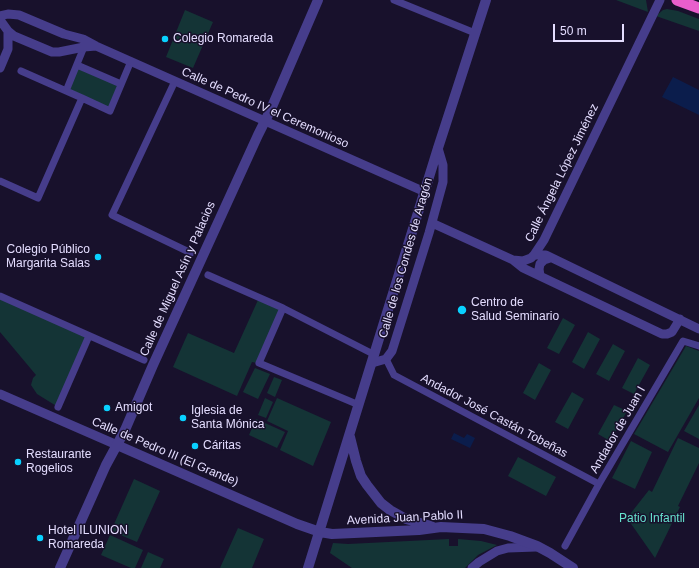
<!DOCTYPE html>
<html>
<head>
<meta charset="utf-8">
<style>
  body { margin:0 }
  #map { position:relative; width:699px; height:568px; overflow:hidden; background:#18112c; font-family:Helvetica,sans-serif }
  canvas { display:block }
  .scale { position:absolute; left:553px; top:24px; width:71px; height:18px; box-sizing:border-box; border:2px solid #e4ddff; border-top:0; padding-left:5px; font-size:12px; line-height:14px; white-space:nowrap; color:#e4ddff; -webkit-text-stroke:3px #18112c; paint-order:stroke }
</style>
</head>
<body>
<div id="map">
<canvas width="699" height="568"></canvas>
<div class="scale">50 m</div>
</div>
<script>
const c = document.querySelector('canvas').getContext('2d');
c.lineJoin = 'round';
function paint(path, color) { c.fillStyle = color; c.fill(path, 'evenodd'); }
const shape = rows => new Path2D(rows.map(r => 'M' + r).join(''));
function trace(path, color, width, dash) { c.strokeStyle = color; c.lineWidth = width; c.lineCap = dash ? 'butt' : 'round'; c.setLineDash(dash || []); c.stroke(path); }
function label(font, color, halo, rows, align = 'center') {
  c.font = font + ' Helvetica,sans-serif'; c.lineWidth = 3; c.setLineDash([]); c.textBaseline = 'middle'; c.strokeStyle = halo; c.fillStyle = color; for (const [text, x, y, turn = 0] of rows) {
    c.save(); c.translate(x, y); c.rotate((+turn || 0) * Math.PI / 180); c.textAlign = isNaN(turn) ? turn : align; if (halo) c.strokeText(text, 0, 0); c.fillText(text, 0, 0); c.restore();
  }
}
paint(shape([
  [616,0,646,0,648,12],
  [667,9,678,11,699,19,699,31,656,16,663,10],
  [185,10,213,22,193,68,166,57],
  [77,67,119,86,110,109,66,90],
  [0,297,86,337,58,407,37,394,31,385,33,378,36,375,0,332],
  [258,300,281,310,257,363,252,362,237,396,173,367,188,333,234,353],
  [563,318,575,325,559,354,547,348],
  [588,332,600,339,584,369,572,362],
  [613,344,625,351,609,381,596,374],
  [686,346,699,351,699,398,668,452,634,434],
  [638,358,650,365,634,394,622,388],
  [539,363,551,370,535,400,523,393],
  [255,368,270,374,258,399,243,392],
  [274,377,282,380,275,397,267,393],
  [572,392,584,399,568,429,555,422],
  [265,398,273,402,266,418,258,415],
  [277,398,331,422,313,466,280,450,288,431,267,421],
  [614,405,627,411,610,441,598,434],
  [699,405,699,439,684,431],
  [256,419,285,432,277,448,249,435],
  [678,438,699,448,699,463,678,506,680,507,655,558,627,518,649,490,652,492],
  [631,441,652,452,635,489,612,478],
  [518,457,556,477,546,496,508,476],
  [134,479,160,491,137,542,111,531],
  [238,528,264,539,252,568,220,568],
  [110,535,143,550,135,568,131,568,101,555],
  [449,539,449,546,458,546,458,539,481,541,497,545,478,555,465,568,352,568,330,553,333,543,348,544],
  [148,552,164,559,160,568,141,568]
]), '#143436');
paint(shape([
  [673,77,699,90,699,115,662,97],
  [454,433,464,438,467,434,475,438,470,448,451,439]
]), '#0b1d4c');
trace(shape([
  [394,0,475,33],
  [77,65,121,84],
  [175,81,112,215,191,253],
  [66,91,84,47],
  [82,98,110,111,131,61],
  [0,181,38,198,82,98,21,71],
  [208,275,283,308,375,355],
  [0,296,144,360],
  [283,308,259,363,359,405],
  [386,359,394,375,599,484],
  [58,407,89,336],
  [565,546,599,484,683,341,699,346]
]), '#463d8b', 7);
trace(shape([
  [0,16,8,14,19,15,64,34,83,39,96,46,425,192],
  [0,20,8,31,14,36,52,52,59,52,84,47,96,46],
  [0,68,8,49,8,31],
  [432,223,513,260,523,261,531,258,534,255,544,240,660,0],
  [534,255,546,255,699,329],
  [513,260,523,268,662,334,667,334,672,332,680,319],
  [540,276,539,269,540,264,544,260,550,258],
  [372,363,386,359,392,351,429,233,443,182,443,165,438,148],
  [0,394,117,445],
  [472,568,479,562,497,551,508,548,536,547]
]), '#463d8b', 9);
trace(shape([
  [350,437,356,461,361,476,367,485,381,503,390,510,406,519,431,526],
  [117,445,297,524,320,532,332,534,354,533,419,530,441,527,484,529,510,536,537,546,550,553,573,568],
  [60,568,106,465,125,430,153,365,258,135,271,109,318,0],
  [308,568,438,148,486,0]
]), '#463d8b', 10);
trace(shape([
  [677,0,699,8]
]), '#e95ecc', 11);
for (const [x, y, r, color] of [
  [165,39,4,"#09d1ff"],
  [98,257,4,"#09d1ff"],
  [462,310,5,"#09d1ff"],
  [107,408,4,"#09d1ff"],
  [183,418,4,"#09d1ff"],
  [195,446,4,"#09d1ff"],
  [18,462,4,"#09d1ff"],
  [40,538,4,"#09d1ff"]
]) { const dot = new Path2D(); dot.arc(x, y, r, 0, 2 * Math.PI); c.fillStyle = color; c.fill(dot); trace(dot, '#18112c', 1.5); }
label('12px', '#e4ddff', '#18112c', [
  ["Colegio Romareda",173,39],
  ["Colegio Público",90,250,"right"],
  ["Margarita Salas",90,264,"right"],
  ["Centro de",471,303],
  ["Salud Seminario",471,317],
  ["Amigot",115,408],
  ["Iglesia de",191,411],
  ["Santa Mónica",191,425],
  ["Cáritas",203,446],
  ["Restaurante",26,455],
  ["Rogelios",26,469],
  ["Hotel ILUNION",48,531],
  ["Romareda",48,545]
], 'left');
label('12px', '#e4ddff', '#18112c', [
  ["Calle de Pedro IV el Ceremonioso",265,108,24],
  ["Calle Ángela López Jiménez",562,173,-64],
  ["Calle de los Condes de Aragón",406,258,-74],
  ["Calle de Miguel Asín y Palacios",178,279,-66],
  ["Andador José Castán Tobeñas",494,416,28],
  ["Andador de Juan I",618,430,-60],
  ["Calle de Pedro III (El Grande)",165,452,23],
  ["Avenida Juan Pablo II",405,518,-3]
]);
label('12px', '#66e2ce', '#18112c', [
  ["Patio Infantil",652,519]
]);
</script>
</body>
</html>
